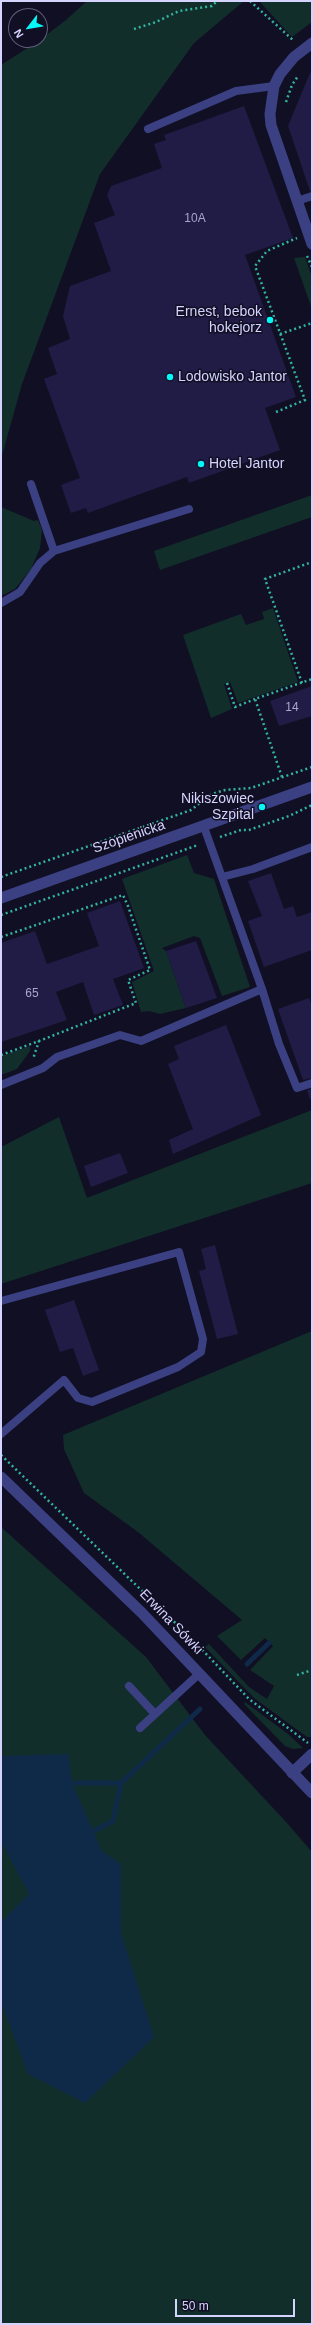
<!DOCTYPE html>
<html>
<head>
<meta charset="utf-8">
<style>
  body { margin:0 }
  #map { position:relative; width:313px; height:2325px; overflow:hidden; background:#110f24; font-family:Arial,sans-serif }
  canvas { display:block }
  .frame { position:absolute; inset:0; border:2px solid #d4d4fe; pointer-events:none }
  .north { position:absolute; left:8px; top:8px; width:40px; height:40px; box-sizing:border-box; background:#110f24; border:1px solid #5f5e7b; border-radius:50%; rotate:239deg; font-size:11px; font-weight:700; line-height:16px; text-align:center; color:#d4d4fe }
  .north::after { content:''; display:block; margin:auto; width:14px; height:18px; background:#06f7f7; clip-path:polygon(50% 0,100% 100%,50% 72%,0 100%) }
  .scale { position:absolute; left:175px; top:2299px; width:120px; height:18px; box-sizing:border-box; border:2px solid #d4d4fe; border-top:0; padding-left:5px; font-size:12px; line-height:14px; white-space:nowrap; color:#d4d4fe; -webkit-text-stroke:3px #110f24; paint-order:stroke }
</style>
</head>
<body>
<div id="map">
<canvas width="313" height="2325"></canvas>
<div class="frame"></div>
<div class="north">N</div>
<div class="scale">50 m</div>
</div>
<script>
const c = document.querySelector('canvas').getContext('2d');
c.lineJoin = 'round';
function paint(path, color) { c.fillStyle = color; c.fill(path, 'evenodd'); }
const shape = rows => new Path2D(rows.map(r => 'M' + r).join(''));
function trace(path, color, width, dash) { c.strokeStyle = color; c.lineWidth = width; c.lineCap = dash ? 'butt' : 'round'; c.setLineDash(dash || []); c.stroke(path); }
function label(font, color, halo, rows, align = 'center') {
  c.font = font + ' Arial,sans-serif'; c.lineWidth = 3; c.setLineDash([]); c.textBaseline = 'middle'; c.strokeStyle = halo; c.fillStyle = color; for (const [text, x, y, turn = 0] of rows) {
    c.save(); c.translate(x, y); c.rotate((+turn || 0) * Math.PI / 180); c.textAlign = isNaN(turn) ? turn : align; if (halo) c.strokeText(text, 0, 0); c.fillText(text, 0, 0); c.restore();
  }
}
paint(shape([
  [87,1,244,1,194,43,100,174,22,384,1,459,1,65,40,40,66,20],
  [259,1,312,1,312,22,292,37],
  [305,257,312,277,312,309,294,258],
  [312,495,312,517,160,570,154,551],
  [1,507,34,521,38,520,42,530,40,548,31,569,15,589,1,596],
  [273,608,298,682,238,703,230,682,224,684,232,709,211,718,183,635,241,614,246,625,264,619,262,612],
  [187,855,194,873,214,879,250,987,222,996,200,938,194,936,162,948,166,951,186,1008,160,1014,149,1011,141,1012,132,982,154,971,122,879],
  [30,1046,30,1051,17,1069,1,1075,1,1056],
  [312,1110,312,1183,1,1284,1,1147,59,1117,87,1198],
  [312,1331,312,1737,307,1737,254,1698,205,1647,209,1644,249,1687,267,1699,274,1686,250,1670,273,1646,265,1638,241,1660,217,1636,242,1620,138,1532,84,1493,64,1449,63,1435],
  [1,1527,146,1657,205,1735,287,1823,312,1852,312,2324,1,2324],
  [245,1702,288,1734,303,1748,293,1749,285,1746,244,1704]
]), '#122e2a');
paint(shape([
  [68,1754,72,1783,102,1851,121,1864,121,1933,154,2037,85,2103,28,2074,1,2002,1,1922,29,1894,1,1841,1,1756]
]), '#0f2a48');
trace(shape([
  [247,1664,269,1643],
  [72,1783,121,1783],
  [94,1831,113,1821,121,1783,200,1709]
]), '#0f2a48', 5);
paint(shape([
  [312,68,312,191,310,191,288,126],
  [244,106,293,238,245,255,296,397,265,408,280,450,189,483,187,477,88,513,86,508,71,513,61,485,80,478,44,379,57,374,48,348,70,339,63,316,70,286,111,271,94,223,115,215,107,195,111,186,162,168,154,144,166,140,164,135],
  [312,686,312,716,279,726,270,701],
  [271,873,284,909,293,906,297,917,312,912,312,950,264,967,248,921,262,916,248,881],
  [120,901,144,968,113,979,123,1005,94,1015,83,982,56,992,67,1020,1,1042,1,943,35,931,47,964,99,946,87,913],
  [196,941,217,998,186,1008,166,951],
  [309,998,312,1006,312,1078,303,1080,278,1009],
  [226,1025,261,1115,173,1154,169,1140,193,1129,168,1064,179,1059,174,1046],
  [312,1089,312,1099,310,1099,307,1090],
  [120,1153,128,1173,91,1187,84,1166],
  [215,1245,238,1334,217,1339,199,1271,206,1269,201,1249],
  [74,1300,99,1370,83,1376,73,1348,60,1352,45,1310]
]), '#201c45');
trace(shape([
  [250,1,294,41],
  [134,29,156,22,179,11,212,6,217,1],
  [286,102,292,85,298,76],
  [307,256,312,267],
  [280,334,312,323],
  [276,412,305,400,255,266,267,251,297,238],
  [227,683,235,707,255,699],
  [302,683,265,579,312,562],
  [282,777,255,699,312,679],
  [220,837,241,830,249,830,289,816,312,805],
  [1,877,191,810,212,794,225,790,251,788,312,767],
  [1,915,198,845],
  [1,937,123,895,128,906,150,970,128,980,136,1003,39,1041],
  [1,1055,39,1041,33,1059],
  [1,1455,191,1638,249,1699,308,1743],
  [297,1675,312,1670]
]), '#32b49f', 2.5, [2, 3]);
trace(shape([
  [148,129,236,91,274,86],
  [297,201,312,196],
  [31,484,54,551],
  [1,603,20,592,40,563,54,551,189,509],
  [204,827,262,989,279,1044,297,1088,312,1083],
  [222,877,253,869,312,847],
  [1,1085,43,1068,57,1057,120,1035,141,1041,262,989],
  [1,1301,179,1252,203,1339,201,1352,178,1367,92,1402,78,1398,64,1380,1,1434],
  [129,1686,155,1714],
  [140,1728,200,1673]
]), '#3b4082', 8);
trace(shape([
  [312,43,294,57,280,74,274,86,270,114,271,125,312,244],
  [292,1773,312,1754]
]), '#3b4082', 11);
trace(shape([
  [1,898,312,787],
  [1,1477,142,1613,312,1793]
]), '#3b4082', 11);
for (const [x, y, r, color] of [
  [270,320,4,"#06f7f7"],
  [170,377,4,"#06f7f7"],
  [201,464,4,"#06f7f7"],
  [262,807,4,"#06f7f7"]
]) { const dot = new Path2D(); dot.arc(x, y, r, 0, 2 * Math.PI); c.fillStyle = color; c.fill(dot); trace(dot, '#110f24', 1.5); }
label('12px', '#a7a6d0', null, [
  ["10A",195,219],
  ["14",292,708],
  ["65",32,994]
]);
label('14px', '#d4d4fe', '#110f24', [
  ["Ernest, bebok",262,312],
  ["hokejorz",262,328],
  ["Lodowisko Jantor",178,377,"left"],
  ["Hotel Jantor",209,464,"left"],
  ["Nikiszowiec",254,799],
  ["Szpital",254,815]
], 'right');
label('14px', '#d4d4fe', '#110f24', [
  ["Szopienicka",129,837,-19],
  ["Erwina Sówki",171,1622,46]
]);
</script>
</body>
</html>
